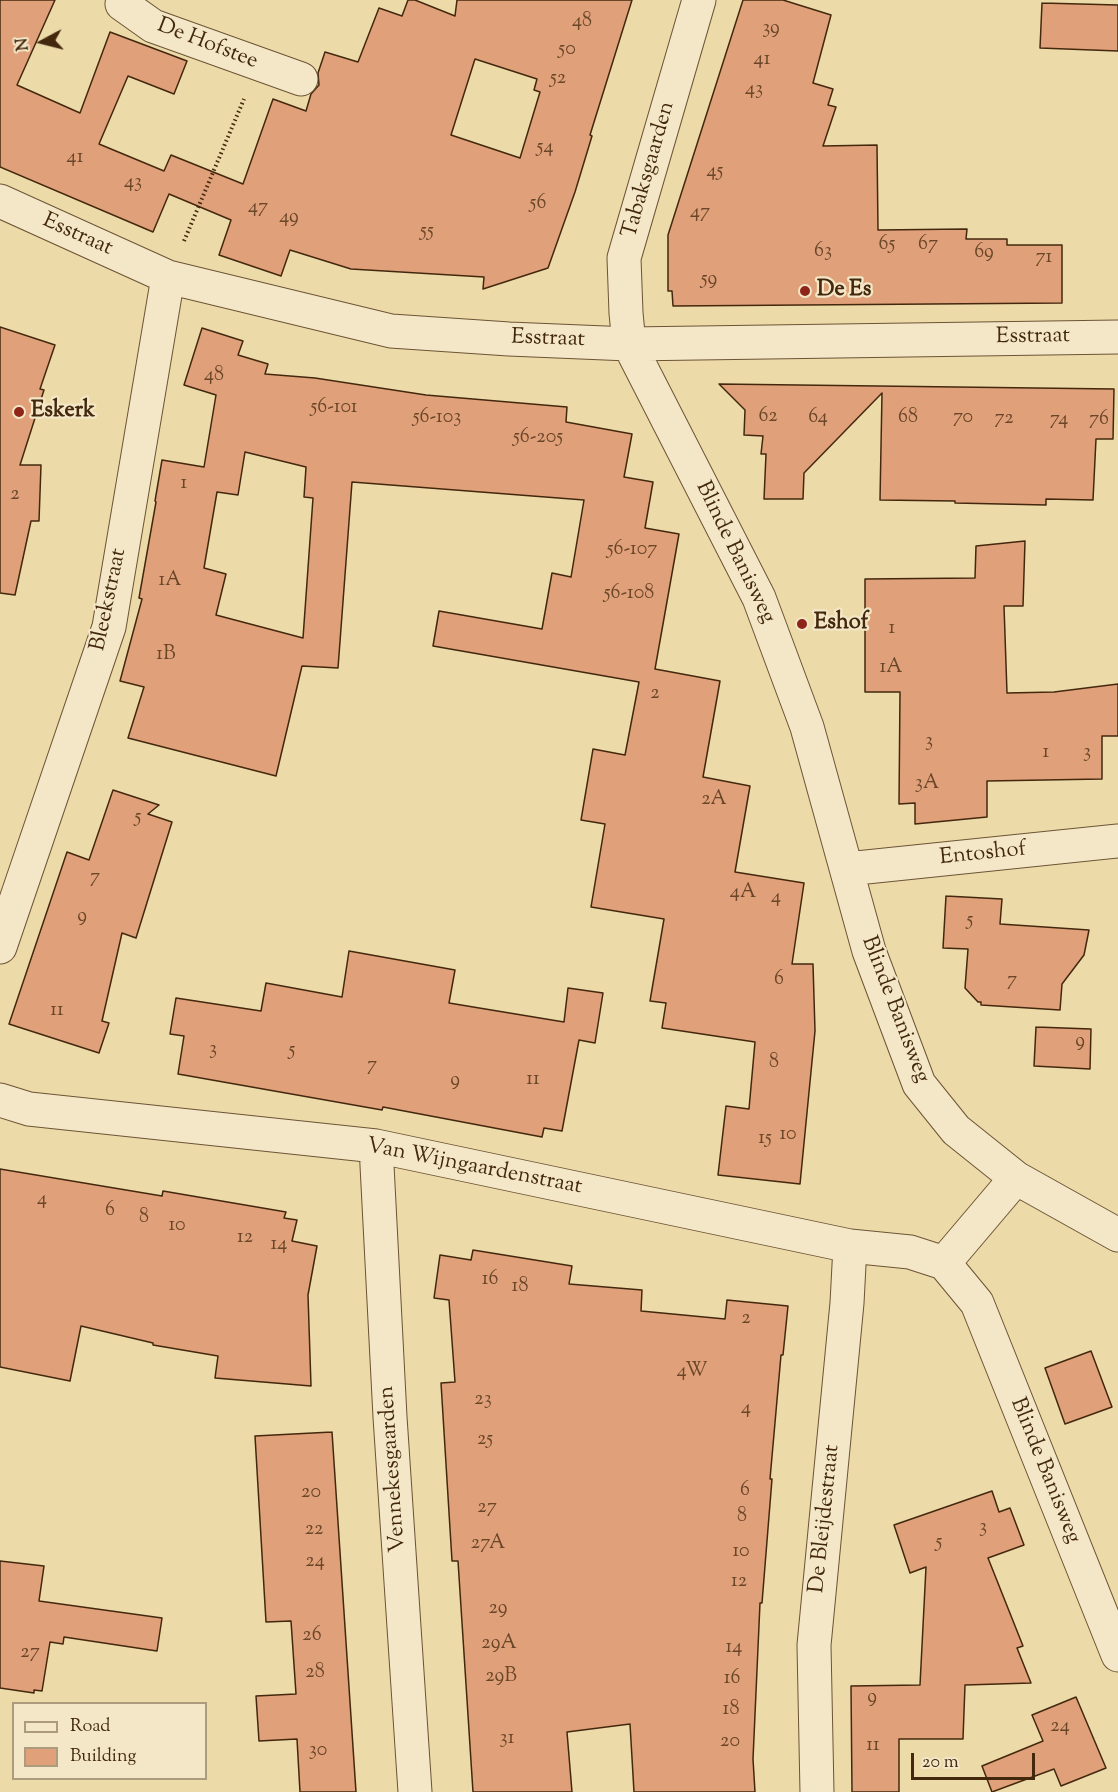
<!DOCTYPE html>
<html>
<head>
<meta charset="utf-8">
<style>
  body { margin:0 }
  #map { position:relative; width:1118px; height:1792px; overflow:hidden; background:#ecdaa9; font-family:"Sorts Mill Goudy",serif }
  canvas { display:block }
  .legend { position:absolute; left:12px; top:1702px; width:195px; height:78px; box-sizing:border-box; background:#f3e7c7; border:2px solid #ad9b7d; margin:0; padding:8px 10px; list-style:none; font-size:18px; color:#43280e }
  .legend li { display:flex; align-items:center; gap:12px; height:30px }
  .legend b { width:30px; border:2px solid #ad9b7d }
  .north { position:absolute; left:12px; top:12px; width:60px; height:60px; -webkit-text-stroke:4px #f3e7c7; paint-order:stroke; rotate:263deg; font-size:16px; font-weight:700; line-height:24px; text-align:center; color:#43280e }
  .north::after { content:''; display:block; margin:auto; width:21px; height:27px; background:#43280e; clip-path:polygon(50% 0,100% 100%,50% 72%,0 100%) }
  .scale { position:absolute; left:911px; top:1753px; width:124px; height:27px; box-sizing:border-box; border:3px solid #43280e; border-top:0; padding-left:8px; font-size:18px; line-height:21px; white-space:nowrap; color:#43280e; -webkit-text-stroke:4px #f3e7c7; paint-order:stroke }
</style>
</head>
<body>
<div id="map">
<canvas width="1118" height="1792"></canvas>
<ul class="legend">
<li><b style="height:8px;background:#f3e7c7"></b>Road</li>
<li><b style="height:16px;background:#e0a079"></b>Building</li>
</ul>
<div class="north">N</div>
<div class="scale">20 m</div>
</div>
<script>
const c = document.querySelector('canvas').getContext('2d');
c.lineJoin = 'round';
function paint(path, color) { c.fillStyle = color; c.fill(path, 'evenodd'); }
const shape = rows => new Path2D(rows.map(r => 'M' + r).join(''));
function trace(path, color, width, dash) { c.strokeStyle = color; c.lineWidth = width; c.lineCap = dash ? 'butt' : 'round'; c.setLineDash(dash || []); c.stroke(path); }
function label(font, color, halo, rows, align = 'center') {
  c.font = font + ' "Sorts Mill Goudy",serif'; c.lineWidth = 4.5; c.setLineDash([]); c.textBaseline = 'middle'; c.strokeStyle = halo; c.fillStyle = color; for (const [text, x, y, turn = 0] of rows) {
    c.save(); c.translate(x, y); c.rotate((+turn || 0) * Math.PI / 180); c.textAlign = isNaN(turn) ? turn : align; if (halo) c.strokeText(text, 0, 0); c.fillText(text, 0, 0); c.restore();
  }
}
const building = shape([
  [0,0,55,0,17,85,80,113,110,32,187,61,174,94,128,76,99,144,164,171,171,155,243,184,273,99,306,111,311,94,319,85,318,73,325,52,358,62,379,8,402,16,408,0,415,0,455,16,457,0,632,0,590,135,592,136,575,192,548,268,483,289,484,277,351,269,290,250,281,276,219,255,231,220,169,194,153,232,0,167,0,0],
  [475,59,537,79,534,90,540,92,520,158,451,135,475,59],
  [743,0,783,0,831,15,813,83,833,89,828,105,836,107,823,146,877,145,878,230,967,229,966,239,1007,239,1007,245,1062,245,1062,303,673,306,672,291,668,291,668,235,743,0],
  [1042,3,1118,5,1118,51,1040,48,1042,3],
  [0,327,55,345,40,389,44,390,20,465,41,465,39,521,31,521,15,595,0,593,0,327],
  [202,328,243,341,238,355,268,364,265,374,315,378,426,395,567,407,566,422,632,434,624,477,653,482,645,528,679,534,655,669,720,681,703,777,750,786,735,872,804,883,792,964,813,964,815,1031,800,1184,718,1175,726,1106,749,1109,755,1042,662,1028,666,1003,650,1001,664,919,591,907,605,824,581,820,593,749,625,755,639,682,433,646,439,611,542,629,552,573,571,577,584,500,352,482,338,668,302,666,276,776,128,738,144,687,120,681,142,599,139,598,156,502,155,501,162,460,204,467,216,395,184,385,202,328],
  [245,452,306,467,304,497,313,498,303,638,216,615,226,574,204,568,217,492,238,495,245,452],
  [719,384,1114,389,1113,439,1096,439,1093,500,1046,499,1046,505,955,503,955,501,880,500,882,393,804,473,803,499,764,499,766,454,761,454,763,436,744,435,745,410,719,384],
  [1025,541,1023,606,1004,606,1007,693,1054,692,1118,684,1118,736,1102,736,1102,779,987,781,987,817,915,824,915,803,899,804,900,692,865,692,865,579,975,578,976,546,1025,541],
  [113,790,159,805,148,814,172,822,136,938,122,933,102,1021,109,1023,99,1053,9,1024,67,852,89,860,113,790],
  [946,896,1002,899,1000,924,1089,930,1084,955,1062,984,1060,1010,981,1005,981,1002,978,1002,965,988,968,949,943,948,946,896],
  [349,951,455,970,449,1003,564,1022,568,988,603,993,595,1043,579,1040,562,1131,544,1128,542,1137,383,1107,382,1110,178,1074,184,1036,170,1034,176,998,261,1011,266,983,342,997,349,951],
  [1036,1027,1091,1029,1090,1069,1034,1066,1036,1027],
  [0,1169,162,1196,163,1191,286,1212,284,1218,297,1220,292,1241,317,1246,308,1295,311,1386,215,1378,218,1356,153,1345,153,1343,81,1326,70,1381,0,1367,0,1169],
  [473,1250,572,1266,569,1284,642,1290,641,1311,725,1319,727,1300,788,1306,783,1355,781,1355,770,1479,772,1479,762,1603,760,1603,753,1759,755,1792,634,1792,630,1724,567,1732,572,1792,473,1792,458,1561,452,1561,441,1383,455,1382,449,1300,434,1298,440,1255,471,1260,473,1250],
  [1091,1351,1112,1407,1065,1424,1045,1368,1091,1351],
  [332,1432,356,1792,300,1792,297,1739,259,1741,256,1696,296,1694,291,1621,266,1622,255,1436,332,1432],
  [992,1491,999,1512,1010,1508,1024,1545,988,1558,1023,1646,1017,1648,1031,1683,965,1685,963,1739,899,1739,899,1792,852,1792,851,1686,920,1685,926,1567,910,1573,894,1525,992,1491],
  [0,1561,44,1566,39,1601,162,1618,157,1651,64,1637,63,1644,50,1642,42,1691,34,1690,34,1693,0,1688,0,1561],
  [1076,1697,1106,1768,1061,1786,1054,1769,992,1792,982,1766,1043,1741,1032,1715,1076,1697]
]);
paint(building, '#e0a079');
trace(building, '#43280e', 1.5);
const minor = shape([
  [124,0,122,4,153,26,301,79],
  [699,0,624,258,626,313,629,344,759,598,807,727,869,951,919,1084,956,1130,1016,1178,1118,1235],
  [0,201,168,277,391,331,509,339,629,344,1118,337],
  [847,869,1118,841],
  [0,947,109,627,168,277],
  [0,1100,29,1109,376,1146,850,1246,910,1252,944,1263],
  [376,1146,390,1417,415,1792],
  [1016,1178,944,1263,977,1303,1118,1655],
  [817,1792,814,1645,847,1303,850,1246]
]);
trace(minor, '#6d5435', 35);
trace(shape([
  [184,241,244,99]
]), '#43280e', 4, [1.5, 3]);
trace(minor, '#f3e7c7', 33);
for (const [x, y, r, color] of [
  [805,291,6,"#8f2418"],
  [19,412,6,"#8f2418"],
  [802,624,6,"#8f2418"]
]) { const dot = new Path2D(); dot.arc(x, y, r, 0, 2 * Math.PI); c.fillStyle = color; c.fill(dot); trace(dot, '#f3e7c7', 2); }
label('20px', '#6a4629', null, [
  ["48",582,23],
  ["39",771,30],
  ["50",567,51],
  ["41",762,61],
  ["52",558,80],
  ["43",754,91],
  ["54",545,149],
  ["41",75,159],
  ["45",715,173],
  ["43",133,184],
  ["56",538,205],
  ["47",258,209],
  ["47",700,214],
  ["49",289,219],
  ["55",427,233],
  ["65",887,246],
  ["67",928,246],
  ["63",823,253],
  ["69",984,254],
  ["71",1044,259],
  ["59",709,281],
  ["48",214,377],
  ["56-101",334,409],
  ["62",768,418],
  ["56-103",437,419],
  ["64",818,419],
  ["68",908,419],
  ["70",963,419],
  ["72",1004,420],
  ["74",1059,421],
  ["76",1099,421],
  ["56-205",538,439],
  ["1",184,485],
  ["2",15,496],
  ["56-107",632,551],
  ["1A",170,582],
  ["56-108",629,595],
  ["1",892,630],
  ["1B",166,656],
  ["1A",891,669],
  ["2",655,695],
  ["3",929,743],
  ["1",1046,754],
  ["3",1087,754],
  ["3A",927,785],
  ["2A",714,801],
  ["5",138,819],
  ["7",95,879],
  ["4A",743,894],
  ["4",776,899],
  ["9",82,918],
  ["5",970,922],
  ["6",779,981],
  ["7",1012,982],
  ["11",57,1012],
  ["9",1080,1043],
  ["3",213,1051],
  ["5",292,1052],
  ["8",774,1064],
  ["7",372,1067],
  ["11",533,1081],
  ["9",455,1082],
  ["10",788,1136],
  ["15",765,1140],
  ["4",42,1201],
  ["6",110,1212],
  ["8",144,1219],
  ["10",177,1227],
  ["12",245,1239],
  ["14",279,1246],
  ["16",490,1281],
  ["18",520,1288],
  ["2",746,1320],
  ["4W",692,1373],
  ["23",483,1401],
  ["4",746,1410],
  ["25",485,1441],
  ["6",745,1492],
  ["20",311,1494],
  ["27",487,1509],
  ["8",742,1518],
  ["3",983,1529],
  ["22",314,1531],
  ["5",939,1544],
  ["27A",488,1545],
  ["10",741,1553],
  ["24",315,1563],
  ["12",739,1583],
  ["29",498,1610],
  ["26",312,1637],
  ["29A",499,1645],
  ["14",734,1649],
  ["27",30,1654],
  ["28",315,1674],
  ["29B",501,1678],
  ["16",732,1680],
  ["9",872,1699],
  ["18",731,1711],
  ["24",1060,1728],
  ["31",507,1740],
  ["20",730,1743],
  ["11",873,1747],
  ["30",318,1752]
]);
label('22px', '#43280e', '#f3e7c7', [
  ["De Hofstee",207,45,21],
  ["Tabaksgaarden",650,170,-74],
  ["Esstraat",77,236,24],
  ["Esstraat",1033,338,-1],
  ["Esstraat",548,340,2],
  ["Blinde Banisweg",734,553,64],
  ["Bleekstraat",110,600,-78],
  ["Entoshof",983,855,-6],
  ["Blinde Banisweg",894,1010,69],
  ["Van Wijngaardenstraat",474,1168,11],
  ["Vennekesgaarden",394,1469,-94],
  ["Blinde Banisweg",1044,1471,68],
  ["De Bleijdestraat",826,1519,-84]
]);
label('bold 22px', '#43280e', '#f3e7c7', [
  ["De Es",817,291],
  ["Eskerk",31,412],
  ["Eshof",814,624]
], 'left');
</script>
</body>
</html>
